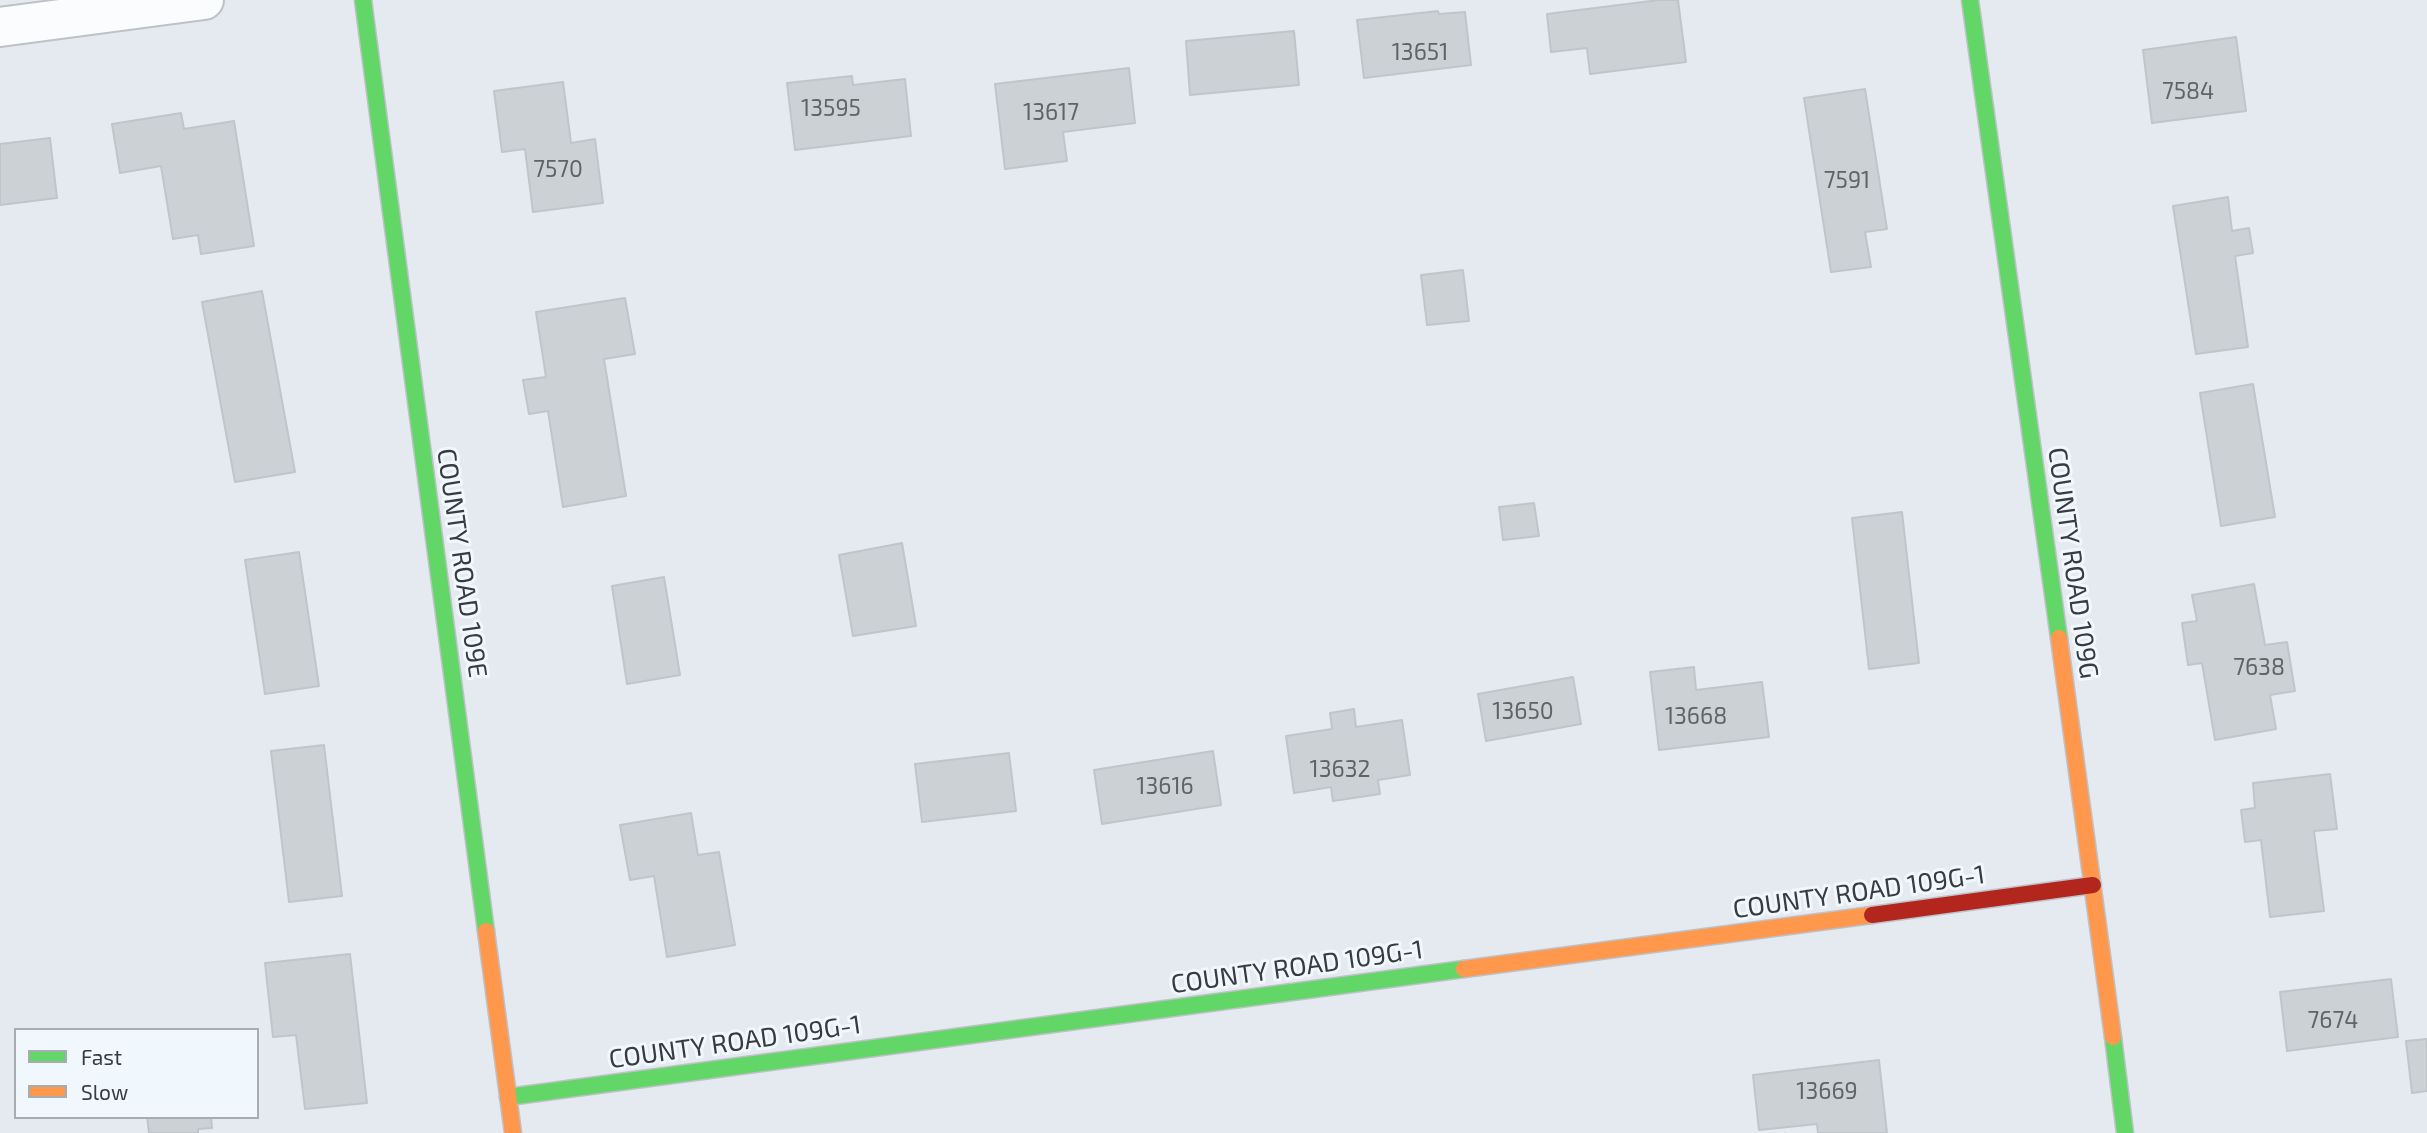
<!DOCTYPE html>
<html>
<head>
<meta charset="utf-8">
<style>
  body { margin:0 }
  #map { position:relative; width:2427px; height:1133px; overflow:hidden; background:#e4eaf0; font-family:"Exo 2",sans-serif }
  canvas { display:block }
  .legend { position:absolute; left:14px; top:1028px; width:245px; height:91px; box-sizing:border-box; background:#f0f7fd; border:2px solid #a6acb2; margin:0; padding:9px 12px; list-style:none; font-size:21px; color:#383c41 }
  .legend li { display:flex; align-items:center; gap:14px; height:35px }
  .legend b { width:35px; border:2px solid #a6acb2 }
</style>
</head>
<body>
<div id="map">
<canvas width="2427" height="1133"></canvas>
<ul class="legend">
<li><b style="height:9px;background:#63d668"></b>Fast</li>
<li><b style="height:9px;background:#ff974d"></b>Slow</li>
</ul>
</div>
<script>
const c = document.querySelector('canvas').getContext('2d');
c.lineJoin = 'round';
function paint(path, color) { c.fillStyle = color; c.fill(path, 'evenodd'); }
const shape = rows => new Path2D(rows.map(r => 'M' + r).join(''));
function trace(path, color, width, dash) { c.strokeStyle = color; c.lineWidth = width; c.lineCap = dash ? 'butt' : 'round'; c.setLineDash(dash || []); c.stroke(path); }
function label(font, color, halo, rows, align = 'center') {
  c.font = font + ' "Exo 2",sans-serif'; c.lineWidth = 6; c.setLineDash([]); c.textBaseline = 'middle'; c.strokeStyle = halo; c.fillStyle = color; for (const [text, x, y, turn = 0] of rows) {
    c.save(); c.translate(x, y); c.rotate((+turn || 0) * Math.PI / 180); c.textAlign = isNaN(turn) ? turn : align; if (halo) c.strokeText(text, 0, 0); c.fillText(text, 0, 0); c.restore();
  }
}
const building = shape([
  [1659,0,1678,0,1686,62,1590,74,1587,48,1551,52,1547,14,1659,0],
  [1438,11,1439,14,1465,12,1471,65,1364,78,1357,20,1438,11],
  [1294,31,1299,85,1190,95,1186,41,1294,31],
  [2236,37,2246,111,2152,123,2143,50,2236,37],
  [1129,68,1135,123,1063,132,1067,161,1005,169,995,84,1129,68],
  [852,76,853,85,905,79,911,136,795,150,787,83,852,76],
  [563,82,571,143,595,139,603,203,533,212,525,149,502,152,494,91,563,82],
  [1865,89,1887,229,1865,232,1871,267,1831,272,1804,98,1865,89],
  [181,113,184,129,234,121,254,246,201,254,198,235,173,239,161,166,120,173,112,124,181,113],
  [50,138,57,198,0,205,0,144,50,138],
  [2228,197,2232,231,2249,228,2253,253,2235,256,2248,347,2196,354,2173,206,2228,197],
  [1463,270,1469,321,1427,325,1421,275,1463,270],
  [262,291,295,472,235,482,202,302,262,291],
  [625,298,635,354,604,359,626,496,563,507,548,411,529,414,523,380,546,377,536,312,625,298],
  [2253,384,2275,517,2221,526,2200,393,2253,384],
  [1534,503,1539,536,1503,540,1499,507,1534,503],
  [1902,512,1919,663,1869,669,1852,518,1902,512],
  [902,543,916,626,853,636,839,555,902,543],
  [299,552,319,686,265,694,245,560,299,552],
  [664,577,680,675,627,684,612,586,664,577],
  [2254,584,2265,645,2287,642,2295,691,2270,695,2276,729,2215,740,2202,663,2188,665,2182,623,2197,621,2192,595,2254,584],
  [1694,667,1696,690,1762,682,1769,737,1659,750,1650,672,1694,667],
  [1573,677,1581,724,1486,741,1478,694,1573,677],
  [1354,709,1356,727,1402,720,1410,775,1378,780,1380,794,1333,801,1331,787,1294,793,1286,736,1332,729,1330,713,1354,709],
  [324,745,342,896,289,902,271,751,324,745],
  [1213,751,1221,805,1102,824,1094,770,1213,751],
  [1009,753,1016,811,922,822,915,764,1009,753],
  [2330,774,2337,829,2314,831,2324,911,2270,917,2261,840,2245,842,2241,810,2255,808,2253,783,2330,774],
  [691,813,698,855,719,852,735,945,667,957,654,876,630,880,620,825,691,813],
  [350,954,367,1103,305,1109,296,1035,273,1037,265,963,350,954],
  [2391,979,2398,1037,2287,1051,2280,992,2391,979],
  [2427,1039,2427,1091,2412,1093,2406,1041,2427,1039],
  [1879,1060,1887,1133,1818,1133,1817,1124,1759,1130,1753,1075,1879,1060],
  [147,1117,211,1117,212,1128,198,1129,198,1133,149,1133,147,1117]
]);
paint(building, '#ccd1d5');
trace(building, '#c1c5ca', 2);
const street = shape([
  [0,27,204,0]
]);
const fast = shape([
  [363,0,486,931],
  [1970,0,2059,638],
  [2113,1037,2125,1133],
  [508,1097,1464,969]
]);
const slow = shape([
  [2059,638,2113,1037],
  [486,931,513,1133],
  [1464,969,1872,915]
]);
const jam = shape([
  [1872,915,2093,885]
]);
trace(street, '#bec2c7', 42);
trace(fast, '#bec2c7', 19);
trace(slow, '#bec2c7', 19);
trace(jam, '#bec2c7', 19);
trace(street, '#fbfcfd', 38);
trace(fast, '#63d668', 16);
trace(slow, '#ff974d', 16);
trace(jam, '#b3261e', 16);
label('23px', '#5f6468', null, [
  ["13651",1420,52],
  ["7584",2188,91],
  ["13595",831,108],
  ["13617",1051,112],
  ["7570",558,169],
  ["7591",1847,180],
  ["7638",2259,667],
  ["13650",1523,711],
  ["13668",1696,716],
  ["13632",1340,769],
  ["13616",1165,786],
  ["7674",2333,1020],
  ["13669",1827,1091]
]);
label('26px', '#383c41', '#f0f7fd', [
  ["COUNTY ROAD 109E",462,563,82],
  ["COUNTY ROAD 109G",2073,563,82],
  ["COUNTY ROAD 109G-1",1859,892,-8],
  ["COUNTY ROAD 109G-1",1297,967,-8],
  ["COUNTY ROAD 109G-1",735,1042,-8]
]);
</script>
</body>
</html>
